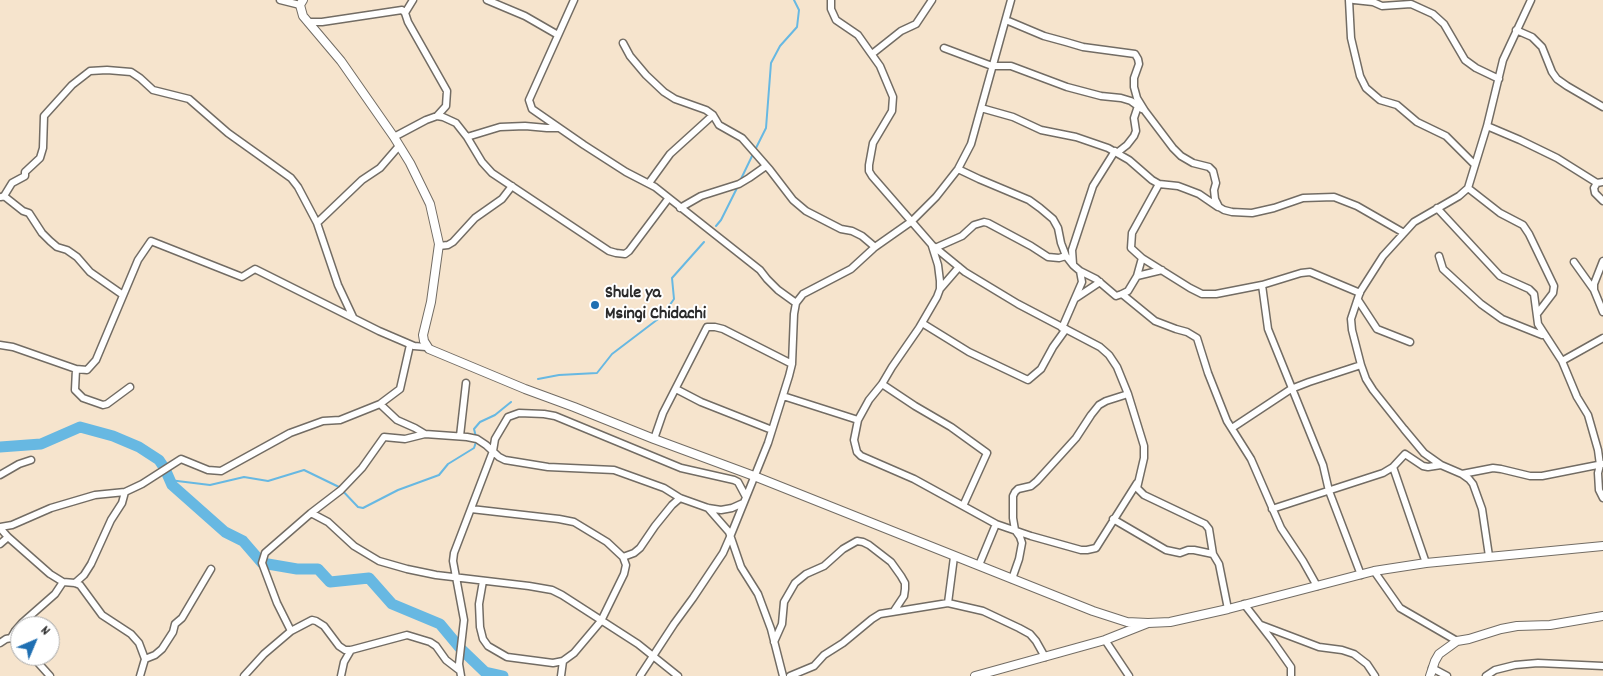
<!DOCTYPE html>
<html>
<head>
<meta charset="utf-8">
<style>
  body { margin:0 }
  #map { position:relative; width:1603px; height:676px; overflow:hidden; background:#f6e4cd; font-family:Dekko,sans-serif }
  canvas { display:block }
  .north { position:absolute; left:10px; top:616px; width:50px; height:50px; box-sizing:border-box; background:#fff; border:1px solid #aaa; border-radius:50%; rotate:45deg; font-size:14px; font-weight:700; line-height:20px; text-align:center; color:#2b2b2b }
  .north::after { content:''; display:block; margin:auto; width:18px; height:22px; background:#1f6fb2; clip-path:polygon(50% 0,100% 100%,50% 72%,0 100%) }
</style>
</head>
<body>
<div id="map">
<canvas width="1603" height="676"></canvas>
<div class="north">N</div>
</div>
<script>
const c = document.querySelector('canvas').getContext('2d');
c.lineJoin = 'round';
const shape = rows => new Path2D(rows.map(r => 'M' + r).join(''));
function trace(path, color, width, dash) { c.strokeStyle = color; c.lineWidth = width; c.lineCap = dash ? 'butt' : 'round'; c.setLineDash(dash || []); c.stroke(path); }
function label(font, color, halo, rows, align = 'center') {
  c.font = font + ' Dekko,sans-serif'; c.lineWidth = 4; c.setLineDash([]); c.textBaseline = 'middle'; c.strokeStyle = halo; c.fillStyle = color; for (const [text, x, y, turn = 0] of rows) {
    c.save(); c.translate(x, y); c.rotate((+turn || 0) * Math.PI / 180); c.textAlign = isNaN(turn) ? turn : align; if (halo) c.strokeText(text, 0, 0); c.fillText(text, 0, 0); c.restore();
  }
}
trace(shape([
  [755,150,766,128,771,63,780,46,797,27,799,10,794,0],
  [740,181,753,154],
  [716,226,721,220,737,188],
  [538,379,559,375,597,373,612,354,662,316,674,299,672,278,704,242],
  [476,437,474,429,480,422,495,415,511,402],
  [169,480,210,485,244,477,268,481,304,470,339,487,358,507,363,508,398,490,439,475,448,464,474,448,476,442]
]), '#67b8e2', 2);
trace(shape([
  [0,447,41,444,80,427,113,436,139,447,159,460,165,469,172,485,225,532,243,541,262,563,297,569,318,569,330,582,369,578,392,604,440,624,460,648,485,672,503,676]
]), '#67b8e2', 11);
const minor = shape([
  [280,0,300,5],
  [413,0,405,13,408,22,447,91,446,106,437,116,443,117,456,123,467,137,482,162,492,173,609,251,616,253,625,254,629,251,668,199],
  [487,0,525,16,558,35],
  [574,0,529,100,532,109,584,145,626,172,655,187,760,270,767,279,778,290,796,303],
  [831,0,831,9,836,20,858,35,870,52,880,66,893,97,892,111,873,143,869,165,869,171,872,176,932,245,965,272,1018,304,1100,347,1109,355,1117,367,1128,394,1144,446,1144,458,1137,488,1144,495,1205,524,1209,529,1213,554,1219,564,1228,609],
  [1349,0,1351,38,1360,76,1366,88,1380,100,1397,105,1417,122,1446,136,1475,165],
  [1354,0,1373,2,1382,6,1411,4,1433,14,1444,24,1465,60,1476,68,1499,79],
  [1006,20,1044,36,1066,42,1083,47,1135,54,1138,59,1139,64,1134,78,1134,87,1137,98,1145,111,1173,148,1181,156,1193,163,1209,167,1213,171,1216,183,1214,190,1215,199,1219,207,1224,210,1232,212,1252,213,1274,208,1303,198,1334,197,1357,206,1404,233],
  [308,22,322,22,402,10,405,13],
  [1516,30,1532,37,1542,47,1552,72,1557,79,1567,86,1603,107],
  [623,43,630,56,646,75,664,92,675,99,706,110,713,115,719,125,742,138,770,170,793,200,806,211,841,229,852,231,862,236,875,247],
  [944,48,992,66,1011,66,1067,87,1101,96,1121,98,1131,101,1142,109],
  [872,54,901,31,916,24,932,0],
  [981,108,1013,117,1041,130,1076,137,1108,148,1129,160,1152,180,1159,184,1178,186,1186,189,1199,194,1218,207],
  [1487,126,1520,140,1557,158,1597,183,1603,182],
  [394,137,426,120,437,116],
  [467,137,500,127,525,126,547,128,558,128],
  [1118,152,1127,145,1134,136,1136,131,1134,118,1138,106],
  [958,169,979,179,1029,200,1040,208,1053,219,1058,228,1061,243,1066,256,1073,265,1080,271,1096,279,1116,296,1122,294,1128,291,1137,276,1142,258],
  [649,183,670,154,713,115],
  [1597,183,1594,188,1595,193,1603,201],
  [1159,184,1132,233,1131,248,1142,258,1190,288,1202,294,1216,294,1262,285,1301,273,1310,272,1360,293],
  [1468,188,1500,213,1523,225,1529,234,1554,286,1553,293,1537,314],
  [4,196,12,183,25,176,25,172,40,158,43,148,44,116,72,85,90,71,107,70,131,72,140,78,153,90,189,99,228,133,291,178,298,187,317,223,338,285,353,317],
  [1,197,4,196,23,211,29,213,42,233,50,241,57,247,67,250,77,257,90,272,123,295],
  [680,208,701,196,739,184,749,178,766,166],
  [1437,208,1500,276,1529,289,1534,294,1538,324,1562,361,1577,397,1588,415,1598,450,1600,465,1598,473,1599,490,1603,498],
  [317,223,362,180,380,168,399,146],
  [439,246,448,245,453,242,475,218,502,199,512,186],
  [932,246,938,265,940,281,940,289,937,297,919,328,892,367,882,384,869,400,858,420,854,440,857,452,861,456,914,479,996,524,1031,536,1081,550,1087,550,1096,548,1137,483],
  [935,248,962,236,974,225,984,222,988,223,1031,246,1048,257,1059,258,1066,256],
  [1439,256,1443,269,1481,304,1502,319,1542,335,1545,335],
  [1603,261,1594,284,1594,290,1603,312],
  [1574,262,1594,290],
  [1073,264,1072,250,1093,186,1115,151],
  [1137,276,1162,270],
  [1262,285,1268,329,1323,465,1329,491,1361,575],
  [940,289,959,267],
  [1122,294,1155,321,1176,329,1187,332,1197,338,1208,373,1227,421,1251,459,1281,528,1303,561,1317,586],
  [1076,298,1100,282],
  [1358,300,1377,329,1410,342],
  [922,323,969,352,1028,380,1041,369,1053,347,1066,329],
  [1062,328,1082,282,1080,271],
  [0,345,13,347,76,369,87,370,96,360,138,260,151,241,242,277,255,269,379,331,414,346,426,347],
  [1562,361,1603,338],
  [76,369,75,390,83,398,103,405,107,404,130,387],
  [882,384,915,406,951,427,987,453,963,506],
  [676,389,701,402,772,430],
  [783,396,858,420],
  [380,404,397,420,415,428,425,434],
  [1232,428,1291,389,1309,382,1361,365],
  [460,436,466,383],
  [654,439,663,413,707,327,715,327,723,329,792,364],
  [1393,467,1405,454,1423,466,1428,467,1441,465],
  [1462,474,1493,468,1501,469,1530,476,1542,476,1603,464],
  [0,475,19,464,31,460],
  [708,508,729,532,741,567,758,594,771,629,783,676],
  [471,509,559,519,574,522,607,542,623,557,626,565,624,574,601,621,574,653,563,661,553,663,507,657,488,646,483,639,480,627,479,604,483,581],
  [1272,509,1383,473,1393,467,1426,563],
  [311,513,328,522,354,546,379,561,407,569,436,575,529,586,552,590,562,595,638,644,678,676],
  [1113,519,1166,550,1180,553,1188,550,1194,550,1213,554],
  [0,527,12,525,51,508,95,495,125,492,142,484,181,459,208,470,221,471,290,433,323,421,340,420,380,404,400,389,410,345],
  [0,528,8,537,50,574,63,582,75,583,80,585,102,615,131,634,139,643,145,659,140,676],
  [0,544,8,537],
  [1489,556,1482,509,1473,484,1469,479,1462,474,1441,465,1424,453,1404,429,1373,390,1366,379,1361,365,1352,330,1351,319,1360,292,1383,256,1414,222,1459,196,1468,188,1487,126,1503,60,1531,0],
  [623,557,634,553,640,548,655,526,672,505,680,498],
  [979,565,996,524],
  [1374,571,1400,608,1457,641],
  [1012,579,1019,559,1022,543,1020,537,1015,530,1013,518,1013,496,1015,492,1018,489,1031,486,1037,481,1076,438,1091,415,1099,405,1106,401,1128,394],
  [75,583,84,575,91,564,111,520,122,503,125,492],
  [948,603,954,557],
  [1244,604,1272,640,1291,667,1291,676],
  [1261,625,1319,647,1342,650,1354,654,1367,664,1375,676],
  [291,631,277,603,262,563,265,553,311,513,341,490,362,468,384,437,405,439,425,434,467,437,477,439,486,445,499,457,505,460,548,467,614,470,664,488,680,498,708,508,721,510,732,508,743,503],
  [11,638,15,631,22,623,55,594,63,582],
  [1105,640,1129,676],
  [774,642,782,624,784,602,795,583,806,574,824,566,843,549,857,541,863,542,869,545,891,562,901,576,905,583,905,589,904,596,894,611],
  [0,643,6,639,11,638,20,644],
  [32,656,50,676],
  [145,659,155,655,162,649,173,632,175,624,182,618,211,569],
  [1432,668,1447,676],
  [244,676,264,654,291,631,312,620,316,621,324,626,339,646,345,650,351,650,407,635,430,642,436,646,446,660,459,670],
  [341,676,344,662,351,650],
  [461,676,459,664,464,620,453,561,454,553,493,451,495,439,508,417,519,413,544,414,555,416,681,468,734,480,738,482,746,497],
  [561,676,563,661],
  [640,676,674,624,693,598,723,553,730,537,768,443,789,376,792,364,794,314,796,303,803,294,851,269,875,247,912,221,936,197,958,169,971,144,1011,0],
  [790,676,814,666,824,655,843,643,872,619,880,614,948,603,983,611,1019,628,1030,634,1036,641,1045,657],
  [1486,676,1495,670,1515,665,1538,663,1603,666]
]);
const tertiary = shape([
  [303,0,300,5,303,16,341,61,394,137,410,163,430,204,439,244,431,302,423,335,424,341,429,349,525,389,574,407,654,439,754,476,1093,611,1127,622,1148,623],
  [975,676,1105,640,1148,623,1170,622,1228,609,1374,571,1426,563,1603,546],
  [1430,676,1435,661,1439,654,1457,641,1469,639,1501,629,1517,626,1550,625,1603,616]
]);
trace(minor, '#726c64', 9);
trace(tertiary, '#726c64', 10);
trace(minor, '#fff', 6);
trace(tertiary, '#fff', 8);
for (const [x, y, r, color] of [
  [595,305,5,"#1f6fb2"]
]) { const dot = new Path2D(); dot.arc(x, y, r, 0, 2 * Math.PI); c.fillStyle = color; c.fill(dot); trace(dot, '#fff', 2); }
label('bold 18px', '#2b2b2b', '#fff', [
  ["Shule ya",605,295],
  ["Msingi Chidachi",605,316]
], 'left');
</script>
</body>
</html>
